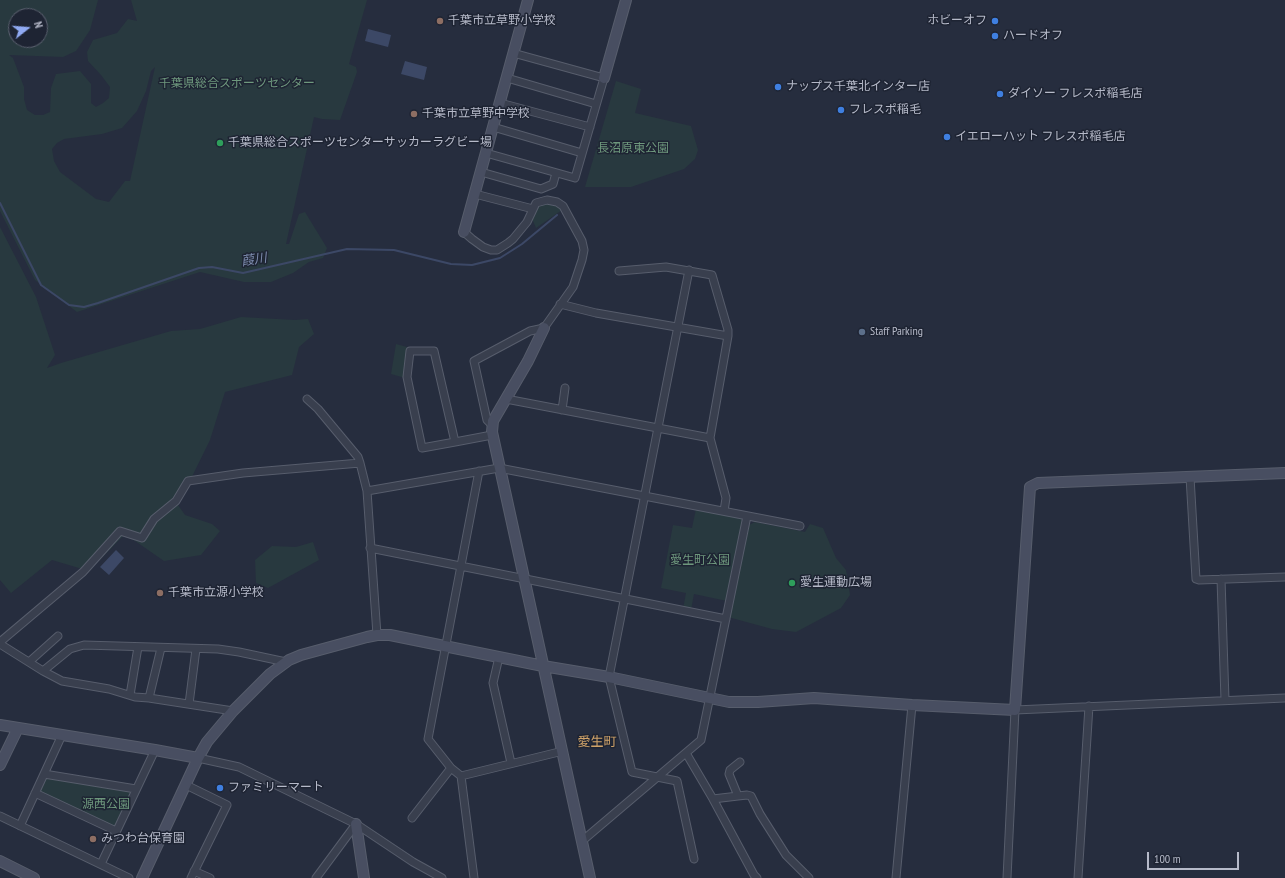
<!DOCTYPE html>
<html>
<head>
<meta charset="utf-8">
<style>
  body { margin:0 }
  #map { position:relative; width:1285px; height:878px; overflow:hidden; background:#262d3e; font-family:"PT Sans Narrow",sans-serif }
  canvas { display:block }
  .north { position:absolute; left:8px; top:8px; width:40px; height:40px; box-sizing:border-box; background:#1e2433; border:1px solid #5b606f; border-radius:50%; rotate:73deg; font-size:11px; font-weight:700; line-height:16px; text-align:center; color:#b6bac9 }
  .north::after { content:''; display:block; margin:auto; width:14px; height:18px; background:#90aaf3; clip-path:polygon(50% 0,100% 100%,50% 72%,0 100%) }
  .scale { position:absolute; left:1147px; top:852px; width:92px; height:18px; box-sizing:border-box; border:2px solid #b6bac9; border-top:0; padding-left:5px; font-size:12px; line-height:14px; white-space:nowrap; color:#b6bac9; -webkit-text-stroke:3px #1e2433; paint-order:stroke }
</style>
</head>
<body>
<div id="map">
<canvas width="1285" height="878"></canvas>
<div class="north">N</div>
<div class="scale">100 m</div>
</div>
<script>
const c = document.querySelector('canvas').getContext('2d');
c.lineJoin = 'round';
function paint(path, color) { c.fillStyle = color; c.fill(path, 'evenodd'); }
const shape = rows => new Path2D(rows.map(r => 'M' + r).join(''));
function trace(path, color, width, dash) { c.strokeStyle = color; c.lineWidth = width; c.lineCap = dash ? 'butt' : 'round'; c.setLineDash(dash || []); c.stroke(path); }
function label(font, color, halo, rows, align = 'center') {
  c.font = font + ' "PT Sans Narrow","Noto Sans JP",sans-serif'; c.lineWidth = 3; c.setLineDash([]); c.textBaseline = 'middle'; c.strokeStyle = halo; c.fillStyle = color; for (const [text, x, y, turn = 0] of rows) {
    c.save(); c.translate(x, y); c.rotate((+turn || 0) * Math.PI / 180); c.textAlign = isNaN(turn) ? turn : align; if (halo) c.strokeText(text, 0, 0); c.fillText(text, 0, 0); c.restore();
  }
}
paint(shape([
  [0,0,98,0,90,30,76,51,63,57,9,55,13,58,24,87,24,99,27,110,35,115,43,115,50,112,51,88,56,74,80,71,91,84,91,103,96,107,103,103,109,98,110,87,101,75,88,61,87,52,93,40,117,33,128,19,137,21,131,0,367,0,349,64,356,67,357,72,340,120,322,119,314,117,286,244,289,244,299,214,305,212,327,248,323,258,309,262,293,273,271,282,244,282,200,272,77,312,35,280,0,211],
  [16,16,40,16,40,40,16,40],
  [155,67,130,181,125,181,109,202,96,199,60,172,54,161,52,149,57,143,64,139,102,134,122,128,137,111,146,91,151,71],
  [616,81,641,89,635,113,691,126,698,150,695,159,684,169,631,187,585,187],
  [548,202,556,204,562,210,536,228,531,216,535,208,540,205],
  [0,227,36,297,55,355,47,368,61,363,171,331,200,329,241,317,295,320,308,319,314,334,299,347,292,375,225,392,210,440,178,505,185,515,212,524,220,531,201,555,164,561,125,534,89,571,52,560,11,593,0,580],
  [396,344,407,347,405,378,391,374],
  [696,509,743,519,727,601,694,594,691,610,683,609,686,593,661,588,673,525,692,528],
  [755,522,805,532,810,524,823,528,836,558,846,570,850,595,841,608,796,632,772,629,728,617,747,526],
  [313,542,319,560,268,588,256,583,255,560,266,551,272,546,296,547],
  [45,778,132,791,115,828,40,793,38,789]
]), '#28393f');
paint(shape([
  [368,29,391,35,388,47,365,41],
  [405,61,427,67,424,80,401,74],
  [116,550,124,558,109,575,100,567]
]), '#3c4866');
trace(shape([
  [0,203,41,285,69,305,84,307,98,303,199,268,212,267,243,273,347,249,394,250,451,264,472,265,500,258,522,244,557,215]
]), '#3c4866', 2);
const street = shape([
  [507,78,596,104],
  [500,103,590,127],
  [493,127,582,153],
  [486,153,575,178,604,78,513,53],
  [481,172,541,189,553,184,556,173],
  [475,194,533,209],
  [464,232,472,239,483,247,491,250,497,250,508,243,513,239,527,222,536,203,547,200,557,202,563,206,582,241,584,250,582,260,573,287,544,328,530,331,474,361,487,420,492,425],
  [689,270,609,677,632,772,677,781,694,859],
  [619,271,666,267,712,275,728,330,728,336,710,438,726,498,724,511],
  [560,304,596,313,728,336],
  [307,399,318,409,358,457,360,463,367,491,377,635],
  [506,399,710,438],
  [562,410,565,388],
  [455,442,434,351,410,351,407,377,422,448,455,442,492,435],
  [1190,477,1196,579,1199,580,1285,577],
  [367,491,499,468,800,526],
  [370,548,726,619],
  [1221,579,1225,700],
  [0,642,83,572,120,531,142,538,154,519,176,501,188,481,243,473,360,463],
  [0,644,43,671,62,681,109,689,135,697,149,698,233,711],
  [499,657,493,683,511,763],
  [29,662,58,636],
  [43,671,70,649,84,645,218,649,239,652,286,662],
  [130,695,138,647],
  [149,698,161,648],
  [189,704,196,649],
  [686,753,713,799,754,875,757,878],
  [198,758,239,767,356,824,413,862,442,878],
  [44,774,136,789],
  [461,776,563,751],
  [186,785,227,805,191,878],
  [35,793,116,831],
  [738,796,729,774,730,770,740,762],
  [713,799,738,796,747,795,751,796,760,814,786,855,809,878],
  [0,816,129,878],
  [412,818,451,768],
  [20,826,62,735],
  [582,841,701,740,747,516],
  [101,864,155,750],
  [194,871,210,878],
  [316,878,356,824],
  [474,878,461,776,451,768,428,739,479,471],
  [896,878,912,705],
  [1007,878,1015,710,1285,698],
  [1078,878,1089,706]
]);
const secondary = shape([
  [604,78,626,0],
  [464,232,528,0],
  [544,328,528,361,493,421,492,432,590,878],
  [0,725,155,750,198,758],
  [0,765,18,728],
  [356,824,364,878],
  [0,861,34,878],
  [142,878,198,758,207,742,233,711,270,674,289,660,301,655,367,637,377,635,390,635,543,666,609,677,729,702,758,702,814,698,912,705,1015,710,1030,487,1038,483,1285,473]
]);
trace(street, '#575d6c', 9);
trace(secondary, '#575d6c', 12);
trace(street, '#393f4e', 7);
trace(secondary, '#484e61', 10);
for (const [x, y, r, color] of [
  [440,21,4,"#8d6e63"],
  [995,21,4,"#3f7fe0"],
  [995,36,4,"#3f7fe0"],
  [778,87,4,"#3f7fe0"],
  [1000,94,4,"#3f7fe0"],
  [841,110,4,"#3f7fe0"],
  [414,114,4,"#8d6e63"],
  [947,137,4,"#3f7fe0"],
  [220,143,4,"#2e9e5b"],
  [862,332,4,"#5c6f8a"],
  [792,583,4,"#2e9e5b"],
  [160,593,4,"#8d6e63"],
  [220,788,4,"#3f7fe0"],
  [93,839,4,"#8d6e63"]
]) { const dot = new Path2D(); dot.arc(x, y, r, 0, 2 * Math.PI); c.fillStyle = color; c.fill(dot); trace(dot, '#1e2433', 1.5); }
label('12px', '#b6bac9', '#1e2433', [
  ["千葉市立草野小学校",448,21],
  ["ホビーオフ",987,21,"right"],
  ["ハードオフ",1003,36],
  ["ナップス千葉北インター店",786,87],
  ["ダイソー フレスポ稲毛店",1008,94],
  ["フレスポ稲毛",849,110],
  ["千葉市立草野中学校",422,114],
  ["イエローハット フレスポ稲毛店",955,137],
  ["千葉県総合スポーツセンターサッカーラグビー場",228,143],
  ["Staff Parking",870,332],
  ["愛生運動広場",800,583],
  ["千葉市立源小学校",168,593],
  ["ファミリーマート",228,788],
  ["みつわ台保育園",101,839]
], 'left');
label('12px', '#6e987d', '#1e2433', [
  ["千葉県総合スポーツセンター",237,84],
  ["長沼原東公園",633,149],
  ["愛生町公園",700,561],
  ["源西公園",106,805]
]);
label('italic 13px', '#7e8daf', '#1e2433', [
  ["葭川",254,260,-9]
]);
label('13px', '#d0a369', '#1e2433', [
  ["愛生町",597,742]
]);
</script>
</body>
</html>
